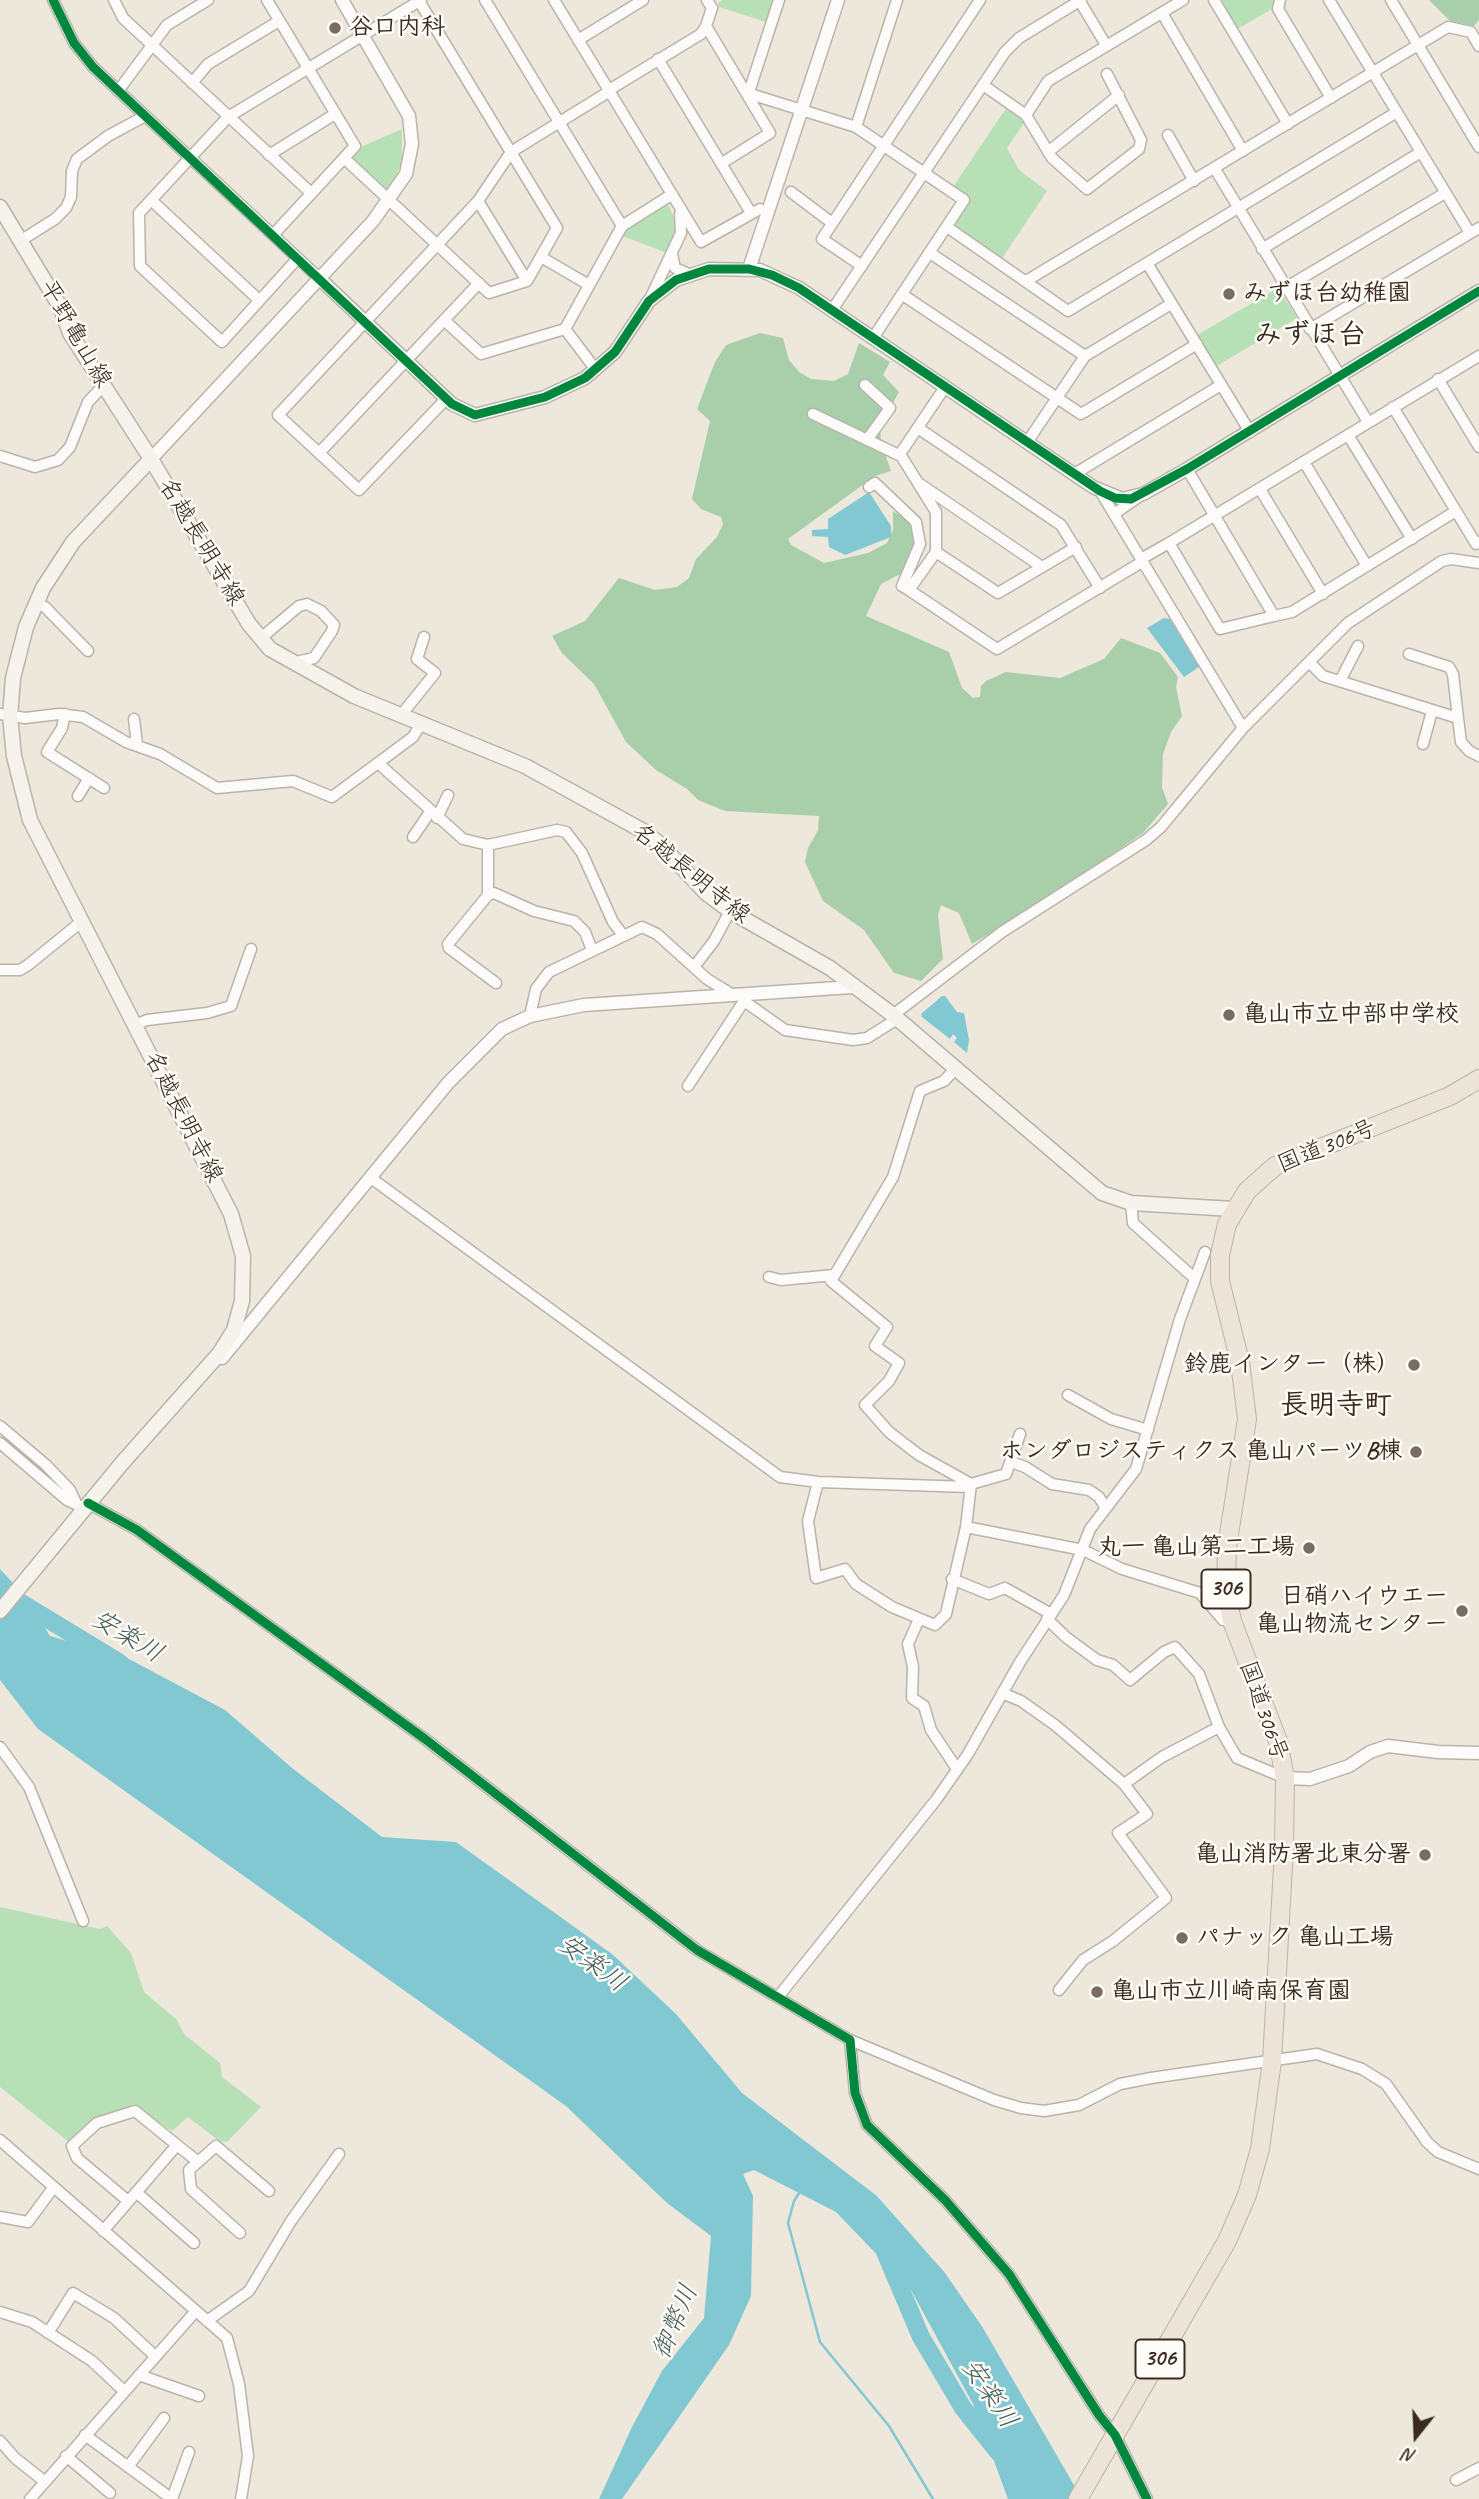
<!DOCTYPE html>
<html>
<head>
<meta charset="utf-8">
<style>
  body { margin:0 }
  #map { position:relative; width:1479px; height:2499px; overflow:hidden; background:#eee7db; font-family:Caveat,sans-serif }
  canvas { display:block }
  .north { position:absolute; left:1381px; top:2401px; width:70px; height:70px; -webkit-text-stroke:5px #fdfcf7; paint-order:stroke; rotate:198deg; font-size:19px; font-weight:700; line-height:28px; text-align:center; color:#3b2a1e }
  .north::after { content:''; display:block; margin:auto; width:24px; height:32px; background:#3b2a1e; clip-path:polygon(50% 0,100% 100%,50% 72%,0 100%) }
</style>
</head>
<body>
<div id="map">
<canvas width="1479" height="2499"></canvas>
<div class="north">N</div>
</div>
<script>
const c = document.querySelector('canvas').getContext('2d');
c.lineJoin = 'round';
function paint(path, color) { c.fillStyle = color; c.fill(path, 'evenodd'); }
const shape = rows => new Path2D(rows.map(r => 'M' + r).join(''));
function trace(path, color, width, dash) { c.strokeStyle = color; c.lineWidth = width; c.lineCap = dash ? 'butt' : 'round'; c.setLineDash(dash || []); c.stroke(path); }
function label(font, color, halo, rows, align = 'center') {
  c.font = font + ' Caveat,"Klee One",sans-serif'; c.lineWidth = 5; c.setLineDash([]); c.textBaseline = 'middle'; c.strokeStyle = halo; c.fillStyle = color; for (const [text, x, y, turn = 0] of rows) {
    c.save(); c.translate(x, y); c.rotate((+turn || 0) * Math.PI / 180); c.textAlign = isNaN(turn) ? turn : align; if (halo) c.strokeText(text, 0, 0); c.fillText(text, 0, 0); c.restore();
  }
}
paint(shape([
  [722,0,773,0,766,22,719,7,718,3],
  [1219,0,1277,0,1275,7,1236,30],
  [1007,107,1026,120,1007,148,1019,170,1047,191,1001,260,957,229,955,222,969,199,953,187],
  [402,129,402,161,388,194,350,157,361,147],
  [667,202,677,225,677,233,667,253,620,235,624,228],
  [1278,288,1297,318,1215,367,1197,335],
  [0,1907,100,1929,107,1926,131,1953,144,1992,177,2020,184,2034,220,2063,222,2077,261,2107,227,2142,218,2140,188,2117,172,2131,133,2104,69,2142,0,2087]
]), '#b7e0b7');
paint(shape([
  [1429,0,1479,0,1479,20,1474,26,1450,21],
  [760,333,783,338,789,360,799,372,811,379,834,381,848,374,859,343,890,362,883,375,899,392,880,426,881,442,891,471,875,476,788,539,791,545,824,563,868,553,887,543,893,530,893,511,913,525,915,542,902,573,881,584,866,616,949,652,962,688,973,698,980,697,981,686,986,681,1006,672,1060,678,1104,659,1121,638,1160,653,1178,677,1176,687,1182,716,1171,732,1163,754,1162,787,1168,804,1143,833,1037,905,972,944,959,913,941,905,938,915,943,959,921,981,894,973,864,930,823,901,805,862,808,848,818,830,819,816,725,811,698,800,687,789,656,770,626,742,594,684,562,653,552,636,585,621,619,578,655,590,677,587,689,578,696,559,717,537,723,524,721,517,701,509,692,499,710,421,697,409,715,362,726,345]
]), '#a8ceaa');
paint(shape([
  [869,492,891,526,891,537,845,555,829,547,828,537,812,536,812,530,828,529,828,519],
  [1164,618,1170,619,1199,667,1184,677,1147,628],
  [942,996,945,996,957,1012,964,1013,969,1040,967,1053,954,1042,957,1038,953,1034,950,1039,922,1017,921,1014],
  [0,1569,26,1597,50,1636,129,1659,225,1710,292,1768,382,1837,456,1842,612,1954,676,2014,742,2093,877,2196,945,2273,983,2328,1082,2499,1008,2499,973,2404,911,2290,836,2212,754,2170,743,2174,753,2196,751,2296,729,2345,622,2499,599,2499,632,2427,662,2371,704,2318,711,2236,667,2203,566,2106,38,1729,0,1680]
]), '#81c8d3');
trace(shape([
  [801,2190,794,2201,788,2223,820,2342,889,2426,933,2499]
]), '#81c8d3', 2.5);
trace(shape([
  [0,1590,120,1663],
  [885,2252,921,2337,963,2408,998,2452]
]), '#81c8d3', 18);
const minor = shape([
  [53,0,74,43,93,67,319,278],
  [114,0,123,18,311,193],
  [267,0,355,146,273,235],
  [485,0,622,226],
  [554,0,701,242,760,209],
  [707,0,712,8,706,26,770,133,722,163],
  [1079,0,1106,45],
  [1214,0,1288,124],
  [1280,0,1278,9,1331,98],
  [1329,0,1470,233],
  [1391,0,1479,147],
  [1162,13,1243,151],
  [578,40,643,0],
  [658,59,751,213],
  [192,83,208,64,279,21],
  [983,85,1026,115,1048,81,1183,0],
  [609,90,701,34,706,26],
  [118,91,167,25,208,0],
  [749,92,779,0],
  [747,93,856,127,964,200,873,338],
  [1026,115,1052,158,1087,189,1139,149,1141,140,1107,74],
  [856,127,897,0],
  [1168,135,1194,181],
  [1048,152,1119,95],
  [269,155,335,114],
  [344,158,489,293,527,281,557,228,419,1],
  [1215,169,1368,422],
  [791,192,832,223],
  [151,200,259,300],
  [478,201,527,281],
  [947,227,1068,311,1147,263,1250,432],
  [20,241,55,219,66,208,71,197,72,171,77,159,108,136,145,116],
  [1262,249,1421,152],
  [930,253,1085,356],
  [672,254,675,268,689,274],
  [541,257,589,285],
  [298,258,222,342,140,266,139,213,228,117,421,0],
  [1147,263,1397,112],
  [862,266,822,239,980,0],
  [1026,281,1448,27,1471,32,1479,46],
  [1285,288,1445,193],
  [903,295,1081,414,1197,344],
  [650,299,681,233,680,214],
  [832,310,1005,52,1019,38,1081,0],
  [444,320,481,354,565,329,622,226,671,195],
  [565,329,596,370],
  [1310,329,1479,228],
  [1438,379,1479,447],
  [865,385,890,408,867,440],
  [945,387,900,454,936,512,936,552,909,590,997,649,1142,562],
  [446,399,359,490,278,415,478,201,511,152,610,91],
  [1393,407,1476,544,1479,542],
  [813,414,901,456],
  [918,428,1061,525,1100,588],
  [1348,435,1412,539],
  [1028,441,1085,356,1171,304],
  [319,453,479,283],
  [0,456,35,467,58,460,70,447,88,402,104,385],
  [1304,462,1367,566],
  [1187,469,1274,616,1292,612,1456,511],
  [1076,473,1221,385],
  [920,484,1042,567],
  [869,487,875,483,916,522,920,544,902,586,909,590],
  [1260,489,1323,594],
  [1114,514,1143,494],
  [936,552,998,593,1076,547],
  [1141,559,1169,543],
  [36,603,45,607,88,651],
  [1274,616,1220,629,1169,543,1479,356],
  [261,638,299,606,307,604,321,611,334,625,332,631,314,658,292,663],
  [1409,654,1449,667,1453,674,1458,718],
  [1309,662,1323,676,1458,718,1461,742,1469,751,1479,756],
  [1340,681,1358,646],
  [0,714,25,718,59,714,83,717,126,742,160,754,217,788,293,781,332,797,413,737,421,724],
  [65,714,62,728,47,752,104,788],
  [402,714,435,673,417,659,424,637],
  [134,719,137,745],
  [1243,728,1348,623,1442,561,1451,559,1479,563],
  [1423,744,1432,711],
  [378,763,463,839,488,845,557,830,566,832,582,853,613,922,623,935],
  [78,796,89,778],
  [437,818,448,795],
  [413,837,430,812],
  [488,845,488,895,448,944,449,948,496,983],
  [488,895,494,893,534,911,574,921,585,932,592,950],
  [694,967,714,941,730,911],
  [0,970,20,970,28,965,81,922],
  [743,994,744,1001,785,1030,853,1040,867,1038,897,1019],
  [893,1015,1002,932,1146,840,1161,827,1243,728,1100,491],
  [530,1016,536,989,549,972,642,927,657,934,707,979,733,995],
  [135,1025,147,1020,207,1013,231,1006,251,949],
  [956,1068,944,1081,920,1091,893,1177,831,1281,887,1327,875,1346,899,1363,889,1381,865,1405,889,1432,919,1455,971,1484,966,1527,1083,1550,1122,1569,1200,1593,1223,1620,1232,1621],
  [688,1086,744,1001],
  [371,1178,780,1477,818,1482,969,1487],
  [1131,1203,1133,1223,1193,1277],
  [769,1277,781,1280,834,1275],
  [1068,1395,1111,1419,1148,1430],
  [0,1426,46,1465,70,1490,77,1505],
  [0,1443,67,1500,80,1506],
  [1011,1462,1025,1467,1052,1484,1089,1490,1099,1497,1105,1507],
  [818,1482,808,1521,816,1578,845,1569,856,1584,892,1607,935,1625,946,1614,966,1527],
  [971,1484,1006,1474,1020,1434],
  [88,1503,137,1530,425,1739,697,1950,850,2040,855,2093,867,2125,945,2200,1009,2274,1099,2415,1115,2435,1147,2499],
  [952,1579,989,1594,1005,1588,1051,1614],
  [919,1619,908,1644,913,1667,912,1698,924,1706,931,1730,957,1769],
  [1047,1619,1067,1638,1097,1660,1113,1665,1130,1680,1164,1652,1175,1647,1199,1674,1219,1727],
  [1002,1693,1021,1701,1055,1725,1124,1784,1147,1814,1118,1833,1166,1898,1113,1941,1083,1960,1059,1990],
  [0,1747,29,1787,83,1921],
  [1124,1784,1162,1757,1219,1727,1237,1758,1285,1778],
  [778,1997,936,1800,968,1754,1020,1662,1064,1595,1090,1529,1136,1469,1180,1319,1205,1252],
  [850,2040,994,2100,1021,2108,1044,2111,1079,2105,1120,2084,1151,2078,1317,2054,1362,2069,1386,2084,1427,2142,1438,2152,1479,2169],
  [0,2140,227,2338,239,2384,248,2456,241,2499],
  [177,2145,197,2161],
  [136,2192,194,2243],
  [0,2217,28,2222,53,2188],
  [103,2231,177,2145,135,2111,97,2123,72,2146,77,2158,128,2201],
  [240,2233,191,2189,189,2170,216,2146,269,2191],
  [0,2312,32,2322,92,2361,124,2391],
  [207,2321,249,2291,291,2221,339,2154],
  [48,2333,73,2293,114,2318,155,2356],
  [139,2375,199,2396],
  [85,2435,172,2499],
  [0,2441,15,2458,44,2481],
  [66,2456,110,2493],
  [128,2467,164,2418],
  [1456,2480,1479,2468],
  [30,2499,195,2312],
  [172,2499,189,2452]
]);
const tertiary = shape([
  [749,269,838,0],
  [319,278,452,404,475,415,545,397,585,378,615,352,649,301,676,280,709,269,760,270,799,288,1093,487,1122,499,1143,494,1187,469,1479,291],
  [151,459,373,221,406,174,412,144,409,116,342,0],
  [222,1358,448,1083,502,1029,530,1016,584,1005,852,987],
  [1285,1778,1310,1779,1349,1766,1370,1752,1388,1746,1438,1752,1479,1753]
]);
const secondary = shape([
  [0,207,61,308,70,333,151,459,249,624,270,649,354,696,525,766,645,832,662,846,706,893,730,911,830,968,893,1015,1102,1193,1131,1203,1233,1209],
  [0,1611,123,1462,219,1354,234,1330,242,1301,243,1256,231,1214,30,820,14,756,10,716,13,678,26,627,43,588,73,542,151,459]
]);
const trunk = shape([
  [1078,2499,1227,2241,1247,2195,1260,2149,1272,2061,1284,1849,1285,1778,1278,1741,1232,1621,1226,1592,1227,1547,1247,1419,1240,1362,1220,1281,1220,1255,1227,1224,1247,1191,1275,1166,1450,1096,1479,1079]
]);
trace(minor, '#b9b3aa', 13);
trace(tertiary, '#b9b3aa', 15);
trace(secondary, '#b9b3aa', 17);
trace(trunk, '#b9b3aa', 20);
trace(minor, '#fcfbfa', 10);
trace(tertiary, '#fcfbfa', 12);
trace(secondary, '#f6f2ec', 14);
trace(trunk, '#ece4d8', 18);
trace(shape([
  [53,0,74,43,93,67,452,404,475,415,545,397,585,378,615,352,649,301,676,280,709,269,749,269,772,275,799,288,1100,491,1115,498,1131,499,1187,469,1479,291],
  [88,1503,137,1530,425,1739,697,1950,850,2040,855,2093,867,2125,945,2200,1009,2274,1099,2415,1115,2435,1147,2499]
]), '#00873e', 9);
for (const [x, y, r, color] of [
  [335,28,7,"#7a6c60"],
  [1229,294,7,"#7a6c60"],
  [1229,1015,7,"#7a6c60"],
  [1414,1365,7,"#7a6c60"],
  [1416,1452,7,"#7a6c60"],
  [1309,1548,7,"#7a6c60"],
  [1462,1611,7,"#7a6c60"],
  [1425,1855,7,"#7a6c60"],
  [1182,1938,7,"#7a6c60"],
  [1097,1992,7,"#7a6c60"]
]) { const dot = new Path2D(); dot.arc(x, y, r, 0, 2 * Math.PI); c.fillStyle = color; c.fill(dot); trace(dot, '#fdfcf7', 2.5); }
for (const [x, y, w] of [
  [1226,1589,49],
  [1160,2359,49]
]) { const box = new Path2D(); box.roundRect(x - w / 2, y - 19.5, w, 39, 5); c.fillStyle = '#fdfcf7'; c.fill(box); trace(box, '#3b2a1e', 2); }
label('bold 23px', '#3b2a1e', null, [
  ["306",1226,1589],
  ["306",1160,2359]
]);
label('bold 24px', '#3b2a1e', '#fdfcf7', [
  ["谷口内科",349,28],
  ["みずほ台幼稚園",1243,294],
  ["亀山市立中部中学校",1243,1015],
  ["鈴鹿インター（株）",1400,1365,"right"],
  ["ホンダロジスティクス 亀山パーツB棟",1402,1452,"right"],
  ["丸一 亀山第二工場",1295,1548,"right"],
  ["日硝ハイウエー",1448,1597,"right"],
  ["亀山物流センター",1448,1625,"right"],
  ["亀山消防署北東分署",1411,1855,"right"],
  ["パナック 亀山工場",1196,1938],
  ["亀山市立川崎南保育園",1111,1992]
], 'left');
label('24px', '#3b2a1e', '#fdfcf7', [
  ["平野亀山線",75,334,60],
  ["名越長明寺線",201,542,59],
  ["名越長明寺線",691,874,39],
  ["名越長明寺線",183,1117,63],
  ["国道306号",1327,1147,-22],
  ["国道306号",1263,1711,71]
]);
label('italic 26px', '#435c5c', '#fdfcf7', [
  ["安楽川",127,1637,31],
  ["安楽川",592,1964,36],
  ["御幣川",676,2322,-67],
  ["安楽川",989,2394,56]
]);
label('bold 28px', '#3b2a1e', '#fdfcf7', [
  ["みずほ台",1310,336],
  ["長明寺町",1336,1406]
]);
</script>
</body>
</html>
